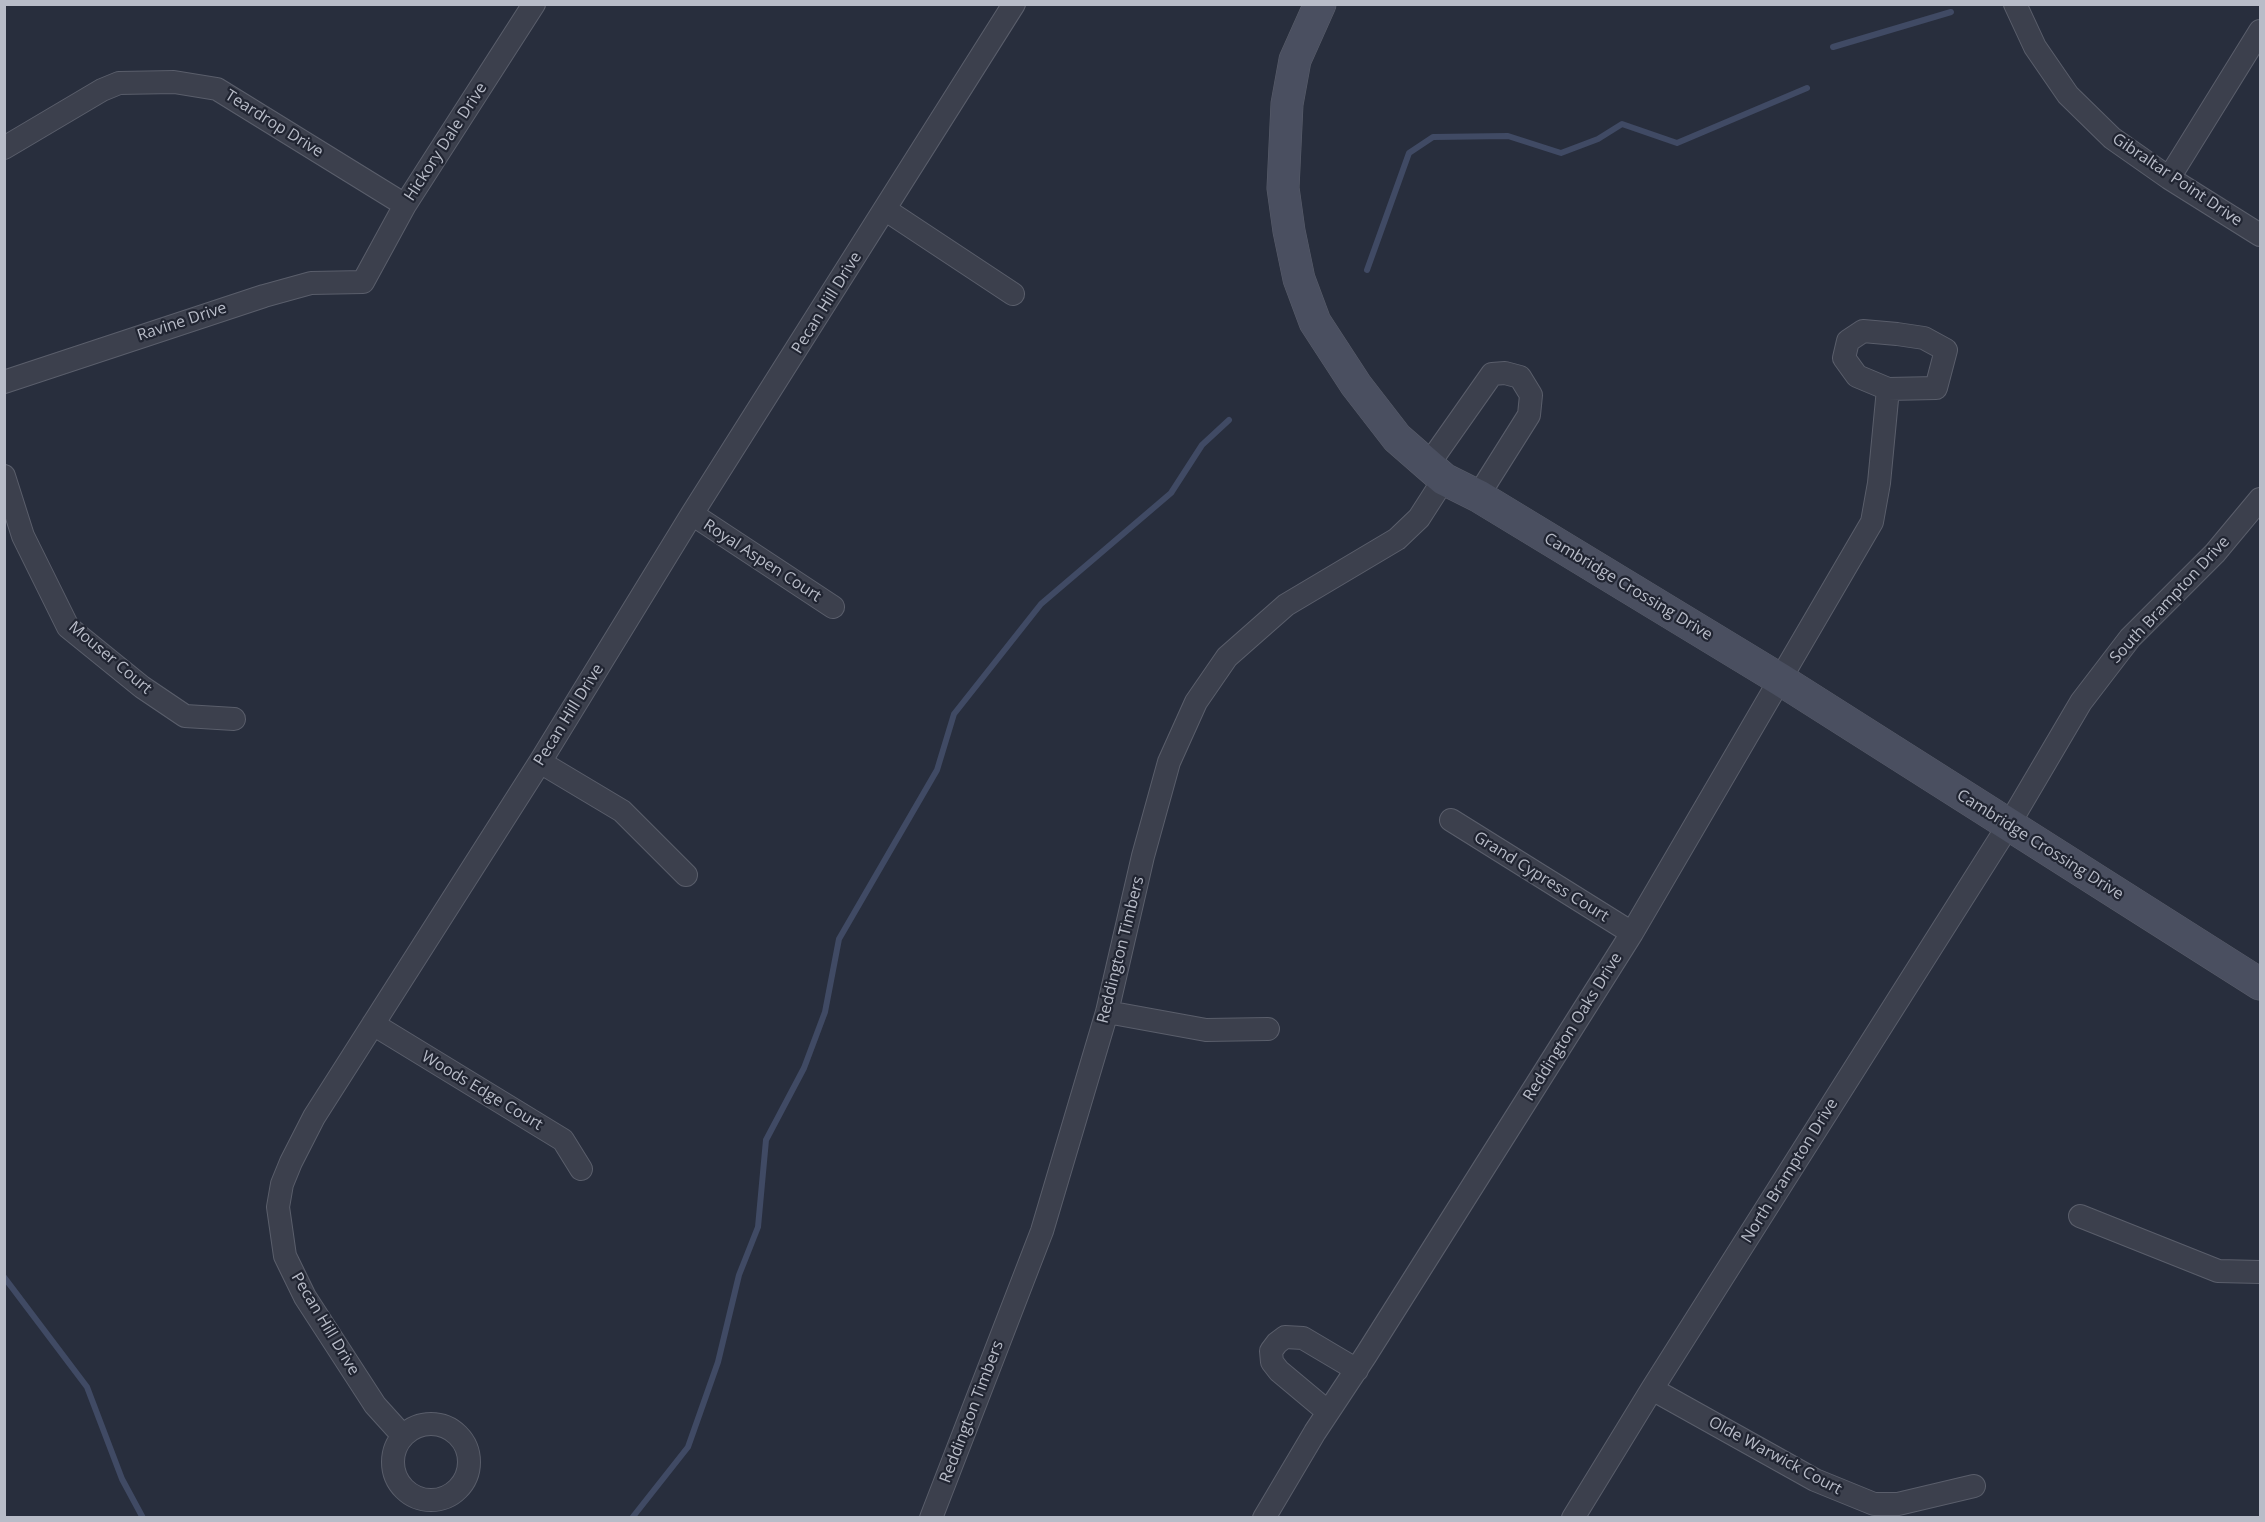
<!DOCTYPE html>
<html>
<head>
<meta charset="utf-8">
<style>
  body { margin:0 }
  #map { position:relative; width:2265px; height:1522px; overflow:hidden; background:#282e3d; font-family:"Open Sans",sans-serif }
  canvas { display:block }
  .frame { position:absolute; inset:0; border:6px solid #b8bcc8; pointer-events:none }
</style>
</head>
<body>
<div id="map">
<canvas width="2265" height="1522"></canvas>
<div class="frame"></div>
</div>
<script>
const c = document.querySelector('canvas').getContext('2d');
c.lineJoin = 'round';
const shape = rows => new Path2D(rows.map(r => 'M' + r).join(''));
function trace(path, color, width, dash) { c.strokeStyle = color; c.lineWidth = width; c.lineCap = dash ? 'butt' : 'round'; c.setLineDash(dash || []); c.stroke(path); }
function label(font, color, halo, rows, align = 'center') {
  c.font = font + ' "Open Sans",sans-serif'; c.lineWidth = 4.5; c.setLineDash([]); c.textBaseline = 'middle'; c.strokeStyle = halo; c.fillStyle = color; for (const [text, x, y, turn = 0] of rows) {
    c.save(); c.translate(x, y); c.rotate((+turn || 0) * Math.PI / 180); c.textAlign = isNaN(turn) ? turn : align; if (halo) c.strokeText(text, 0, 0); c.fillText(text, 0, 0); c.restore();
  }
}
trace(shape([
  [1833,47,1951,12],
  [1367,270,1409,153,1433,137,1508,136,1561,153,1598,139,1622,124,1677,143,1807,88],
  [4,1277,87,1387,122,1479,143,1518],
  [632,1518,688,1447,718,1362,739,1275,758,1227,766,1140,804,1068,825,1012,839,939,937,770,954,714,1041,604,1171,493,1202,445,1229,420]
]), '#404a64', 6);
const street = shape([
  [2015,4,2035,47,2068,95,2112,138,2169,178,2260,235],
  [4,148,102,90,119,83,174,82,217,89,405,205],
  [2169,178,2260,31],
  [886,210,1013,294],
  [4,382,264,296,311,283,363,282,405,205,534,4],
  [1428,465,1492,374,1505,373,1520,377,1531,395,1529,415,1478,496],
  [4,476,23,536,68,627,142,687,185,716,234,719],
  [692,514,833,607],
  [540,762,622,811,686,875],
  [1451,820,1632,933],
  [1107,1012,1206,1030,1268,1029],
  [373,1024,563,1140,581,1169],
  [2080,1216,2218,1271,2260,1272],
  [1652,1389,1815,1480,1874,1504,1898,1504,1974,1486],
  [1328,1412,1279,1371,1272,1362,1271,1351,1277,1343,1285,1337,1303,1338,1357,1370],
  '393 1462a38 38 0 1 1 76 0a38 38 0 1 1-76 0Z',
  [403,1436,375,1405,305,1297,285,1256,278,1207,282,1184,291,1162,314,1117,540,762,692,514,1014,4],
  [931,1518,1042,1231,1107,1012,1143,856,1169,762,1196,702,1227,657,1286,605,1397,539,1419,518,1444,479],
  [1264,1518,1315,1432,1366,1355,1632,933,1872,522,1879,483,1888,389,1857,376,1844,358,1848,341,1863,331,1897,334,1924,338,1946,350,1936,388,1888,389],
  [1573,1518,1652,1389,2008,826,2081,702,2130,638,2215,553,2260,499]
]);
const secondary = shape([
  [1320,4,1295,60,1287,104,1283,188,1289,231,1299,279,1315,322,1356,385,1397,438,1444,479,1478,496,1781,680,2260,984]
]);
trace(street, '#5a5e6b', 24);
trace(secondary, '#5a5e6b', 33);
trace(street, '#3c404d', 22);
trace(secondary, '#4a4f60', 32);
label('16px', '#b8bcc8', '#212532', [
  ["Teardrop Drive",274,124,32],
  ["Hickory Dale Drive",446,142,-57],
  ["Gibraltar Point Drive",2177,180,34],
  ["Pecan Hill Drive",827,303,-58],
  ["Ravine Drive",182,322,-18],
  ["Royal Aspen Court",762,561,33],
  ["Cambridge Crossing Drive",1628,587,31],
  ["South Brampton Drive",2170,600,-47],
  ["Mouser Court",110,658,40],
  ["Pecan Hill Drive",569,715,-58],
  ["Cambridge Crossing Drive",2040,845,32],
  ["Grand Cypress Court",1541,877,32],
  ["Reddington Timbers",1121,950,-76],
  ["Reddington Oaks Drive",1573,1027,-58],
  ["Woods Edge Court",482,1091,31],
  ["North Brampton Drive",1790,1171,-58],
  ["Pecan Hill Drive",325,1324,59],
  ["Reddington Timbers",972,1412,-69],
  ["Olde Warwick Court",1775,1456,28]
]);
</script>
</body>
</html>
